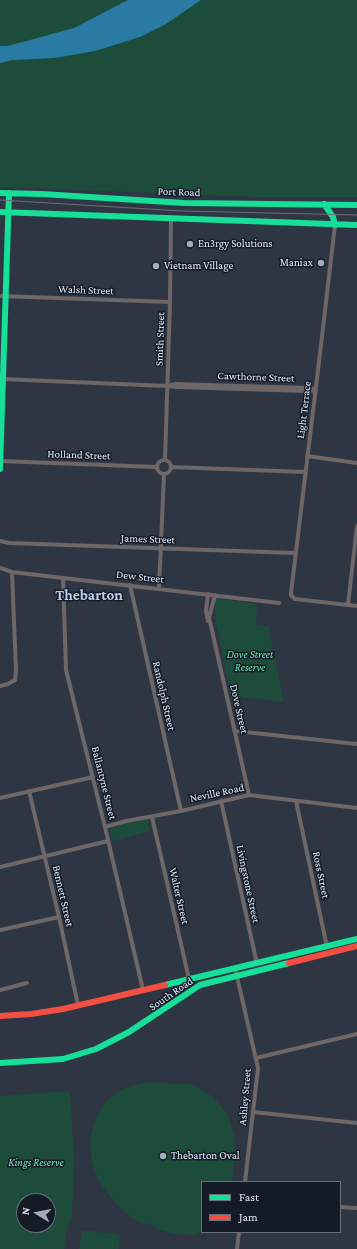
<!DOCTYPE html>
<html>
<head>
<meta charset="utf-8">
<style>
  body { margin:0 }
  #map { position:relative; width:357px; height:1249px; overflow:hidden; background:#2e3644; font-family:"Crimson Pro",serif }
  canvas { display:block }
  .legend { position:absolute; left:201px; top:1181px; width:140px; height:52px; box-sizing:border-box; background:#151b26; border:1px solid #676f7c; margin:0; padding:5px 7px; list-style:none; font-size:12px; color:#e3ecfd }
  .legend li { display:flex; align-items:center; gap:8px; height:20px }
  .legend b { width:20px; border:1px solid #676f7c }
  .north { position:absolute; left:16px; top:1193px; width:40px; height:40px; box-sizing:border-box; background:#151b26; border:1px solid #676f7c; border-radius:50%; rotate:280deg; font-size:11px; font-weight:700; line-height:16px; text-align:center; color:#e3ecfd }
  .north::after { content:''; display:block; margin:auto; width:14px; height:18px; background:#a4acbc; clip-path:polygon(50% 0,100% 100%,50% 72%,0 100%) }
</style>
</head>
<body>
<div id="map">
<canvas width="357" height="1249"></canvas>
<ul class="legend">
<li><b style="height:5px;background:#16e098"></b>Fast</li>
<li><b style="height:5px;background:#f24e42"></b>Jam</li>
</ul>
<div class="north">N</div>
</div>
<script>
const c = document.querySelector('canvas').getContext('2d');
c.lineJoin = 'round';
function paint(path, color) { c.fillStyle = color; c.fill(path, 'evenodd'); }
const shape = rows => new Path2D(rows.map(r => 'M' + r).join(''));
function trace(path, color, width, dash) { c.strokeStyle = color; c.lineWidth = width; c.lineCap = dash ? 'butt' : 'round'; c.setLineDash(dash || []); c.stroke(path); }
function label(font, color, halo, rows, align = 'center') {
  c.font = font + ' "Crimson Pro",serif'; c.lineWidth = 3; c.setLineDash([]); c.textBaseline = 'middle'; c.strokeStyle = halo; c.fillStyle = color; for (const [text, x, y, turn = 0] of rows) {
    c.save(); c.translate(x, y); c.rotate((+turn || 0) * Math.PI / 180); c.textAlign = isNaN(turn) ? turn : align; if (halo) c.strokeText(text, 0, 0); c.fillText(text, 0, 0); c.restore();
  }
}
paint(shape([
  [0,0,357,0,357,197,255,197,0,187],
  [215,598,257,604,256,625,268,626,284,702,231,696,215,617],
  [147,819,149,822,148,823,150,831,112,841,110,830,110,829,126,822],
  [149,1082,194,1085,213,1097,228,1115,234,1135,235,1150,232,1182,202,1182,202,1232,195,1235,174,1234,156,1229,156,1226,140,1222,132,1218,119,1207,104,1189,98,1179,92,1163,90,1143,91,1134,94,1123,100,1110,108,1099,121,1090,131,1086],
  [70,1091,74,1158,72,1218,67,1226,64,1249,0,1249,0,1096],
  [24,1201,48,1201,48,1225,24,1225],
  [82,1230,120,1235,118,1249,79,1249]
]), '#1e4c3b');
paint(shape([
  [128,0,201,0,166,24,140,37,95,51,55,58,12,60,0,63,0,46,8,46,74,28]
]), '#297ba4');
trace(shape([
  [335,225,319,362,291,593,291,595,295,599,357,606],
  [0,296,170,302],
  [1,379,167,386,176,387,307,391,316,390],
  [171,385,176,384,308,388,314,389],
  [307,456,357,463],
  [165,460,170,302,171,219],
  '157 467a7 7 0 1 1 14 0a7 7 0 1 1-14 0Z',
  [0,461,157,467],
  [171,467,305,472],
  [0,541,9,543,295,553],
  [0,568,12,572,63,578,279,603],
  [63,578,66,670,105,827,143,990],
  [130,585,181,811],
  [159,588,164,474],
  [208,594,206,611,208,621],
  [215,595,209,618,211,626,249,795],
  [348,605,357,526],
  [0,686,8,684,15,680,16,670,12,572],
  [235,731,357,744],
  [29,791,59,917,78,1005],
  [0,798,93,777],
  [221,801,257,964],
  [296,801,327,947],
  [152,817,189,979],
  [105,827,126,821,181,811,249,795,357,808],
  [0,867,108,841],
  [0,930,59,917],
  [235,968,258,1068,245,1182],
  [0,990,27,983],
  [256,1058,357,1034],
  [253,1112,357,1123],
  [340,1207,357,1208],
  [237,1249,239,1232]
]), '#6f6667', 4);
trace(shape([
  [0,193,42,194,184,203,357,205],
  [324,204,333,217,335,225],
  [0,212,357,225],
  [0,469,9,193],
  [165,985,357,939],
  [0,1063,63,1059,96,1049,129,1032,200,985,289,963]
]), '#16e098', 6);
trace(shape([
  [289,963,357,946],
  [0,1016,31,1014,63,1009,165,985]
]), '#f24e42', 6);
trace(shape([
  [0,200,182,211,357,215]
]), '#6f6e74', 1);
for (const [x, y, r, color] of [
  [190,244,4,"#a4acbc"],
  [321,263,4,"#a4acbc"],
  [156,266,4,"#a4acbc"],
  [163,1156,4,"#a4acbc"]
]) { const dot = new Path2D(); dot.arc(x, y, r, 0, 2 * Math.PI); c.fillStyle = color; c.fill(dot); trace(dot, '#151b26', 1.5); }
label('11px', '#e3ecfd', '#151b26', [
  ["Port Road",179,192,2],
  ["Walsh Street",86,290,2],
  ["Smith Street",160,339,-88],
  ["Cawthorne Street",256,377,2],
  ["Light Terrace",304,410,-83],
  ["Holland Street",79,455,2],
  ["James Street",148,539,2],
  ["Dew Street",140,577,6],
  ["Randolph Street",164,696,77],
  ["Dove Street",239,709,77],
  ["Ballantyne Street",104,783,76],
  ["Neville Road",217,793,-12],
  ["Ross Street",321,875,78],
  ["Livingstone Street",248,884,78],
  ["Bennett Street",63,896,77],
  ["Walter Street",179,896,77],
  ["South Road",171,994,-34],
  ["Ashley Street",245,1097,-85]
]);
label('11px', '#e3ecfd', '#151b26', [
  ["En3rgy Solutions",198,244],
  ["Maniax",313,263,"right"],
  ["Vietnam Village",164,266],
  ["Thebarton Oval",171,1156]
], 'left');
label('italic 11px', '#70eab5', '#151b26', [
  ["Dove Street",250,655],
  ["Reserve",250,668],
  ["Kings Reserve",36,1163]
]);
label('bold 15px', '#bccded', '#151b26', [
  ["Thebarton",89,595]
]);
</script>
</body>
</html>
